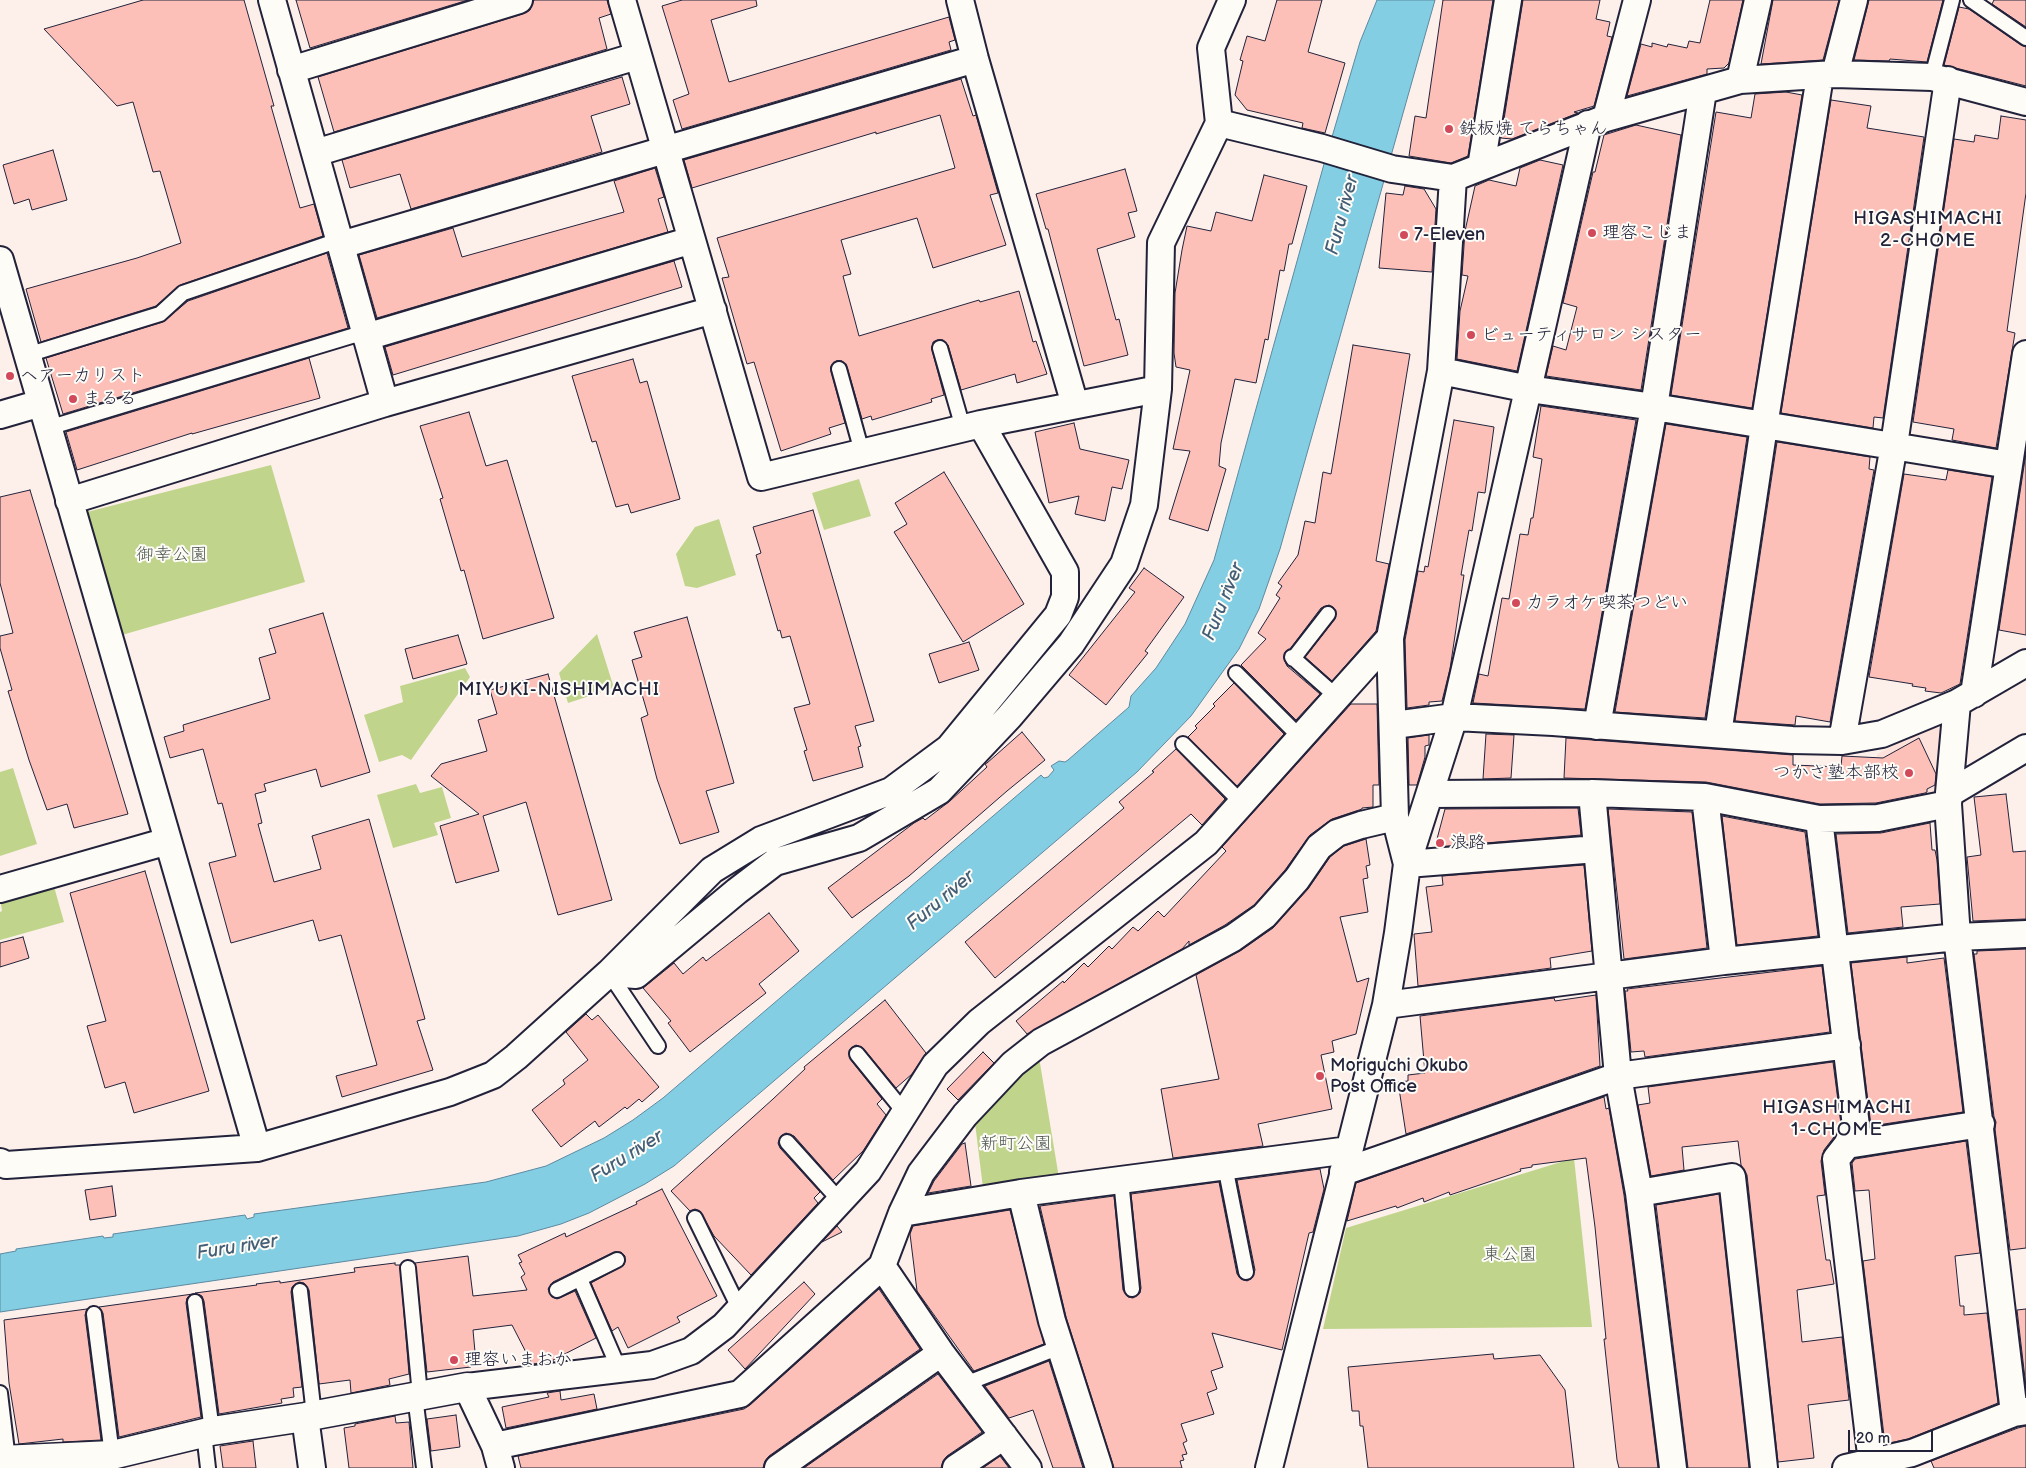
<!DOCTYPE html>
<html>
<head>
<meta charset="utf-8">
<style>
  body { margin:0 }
  #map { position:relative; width:2026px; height:1468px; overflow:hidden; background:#fdf0eb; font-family:"Balsamiq Sans",sans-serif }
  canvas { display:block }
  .scale { position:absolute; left:1848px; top:1430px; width:85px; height:22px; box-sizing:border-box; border:2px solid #22223b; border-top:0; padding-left:6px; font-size:15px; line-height:18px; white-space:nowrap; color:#22223b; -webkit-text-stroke:4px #fdfcf7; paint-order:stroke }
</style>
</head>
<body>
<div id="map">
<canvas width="2026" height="1468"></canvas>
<div class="scale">20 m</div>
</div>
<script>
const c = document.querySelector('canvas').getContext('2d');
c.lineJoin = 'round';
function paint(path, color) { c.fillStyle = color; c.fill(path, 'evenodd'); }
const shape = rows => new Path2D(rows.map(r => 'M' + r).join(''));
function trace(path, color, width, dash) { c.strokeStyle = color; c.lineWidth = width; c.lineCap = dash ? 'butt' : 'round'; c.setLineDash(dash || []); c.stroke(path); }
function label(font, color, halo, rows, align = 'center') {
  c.font = font + ' "Balsamiq Sans","Klee One",sans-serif'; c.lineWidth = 4; c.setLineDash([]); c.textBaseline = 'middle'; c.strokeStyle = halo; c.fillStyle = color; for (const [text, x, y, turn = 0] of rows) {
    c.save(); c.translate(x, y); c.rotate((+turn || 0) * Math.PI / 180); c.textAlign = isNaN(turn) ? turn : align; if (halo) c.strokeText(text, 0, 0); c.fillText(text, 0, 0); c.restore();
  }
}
paint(shape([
  [1934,725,1946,733,1939,791,1898,810,1875,810,1877,754]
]), '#fde2dc');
paint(shape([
  [271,465,305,582,122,635,83,513],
  [859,479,871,516,824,530,812,493],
  [719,519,736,575,697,588,685,586,676,554,695,527],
  [597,634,614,688,568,703,559,673],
  [465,668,470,677,411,760,402,755,379,762,364,715,403,702,400,686],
  [13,768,37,844,0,856,0,772],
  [416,784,420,793,442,787,451,818,434,823,438,835,393,848,377,795],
  [53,883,64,922,0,940,0,912,2,911,0,899],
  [1038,1051,1059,1178,983,1188,974,1115],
  [1574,1158,1592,1327,1323,1329,1346,1228]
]), '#c0d58b');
const water = shape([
  [1377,0,1435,0,1280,549,1259,609,1239,649,1191,716,1137,772,674,1166,645,1184,589,1213,561,1224,518,1236,0,1312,0,1254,16,1251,16,1249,103,1236,104,1238,113,1237,113,1234,245,1215,247,1219,254,1217,254,1214,486,1182,546,1166,604,1138,633,1120,663,1098,1041,775,1044,778,1048,777,1054,770,1051,766,1059,761,1065,762,1068,760,1129,707,1131,696,1156,668,1185,624,1214,560,1324,164,1360,42,1377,0]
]);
paint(water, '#83cee3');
trace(water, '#5c89a0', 1);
const building = shape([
  [143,0,244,0,274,106,271,106,300,208,314,204,323,236,180,285,156,306,41,342,26,289,137,258,181,243,160,171,153,172,133,102,117,106,44,29,143,0],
  [296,0,468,0,310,48,296,0],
  [534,0,607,0,611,14,599,18,607,49,334,132,318,77,523,14,530,10,534,0],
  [682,0,756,0,757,6,711,20,729,82,949,17,955,40,949,42,951,50,682,129,673,100,689,94,662,6,682,0],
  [1277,0,1322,0,1308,52,1345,63,1325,133,1302,128,1303,123,1247,110,1235,95,1243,61,1240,60,1247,36,1265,41,1277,0],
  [1443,0,1493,0,1468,156,1451,163,1409,156,1415,116,1426,118,1443,0],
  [1523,0,1600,0,1596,19,1610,22,1607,36,1612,37,1594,106,1574,112,1578,113,1512,139,1501,138,1523,0],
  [1710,0,1743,0,1729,63,1724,68,1707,69,1707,74,1627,96,1641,44,1652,47,1652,43,1667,47,1668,44,1687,48,1689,41,1700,43,1710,0],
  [1773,0,1839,0,1823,60,1761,64,1773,0],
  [1869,0,1943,0,1927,62,1890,59,1889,61,1854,60,1869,0],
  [1994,0,2026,0,2026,27,1992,4,1994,0],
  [1959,7,1969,9,2021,45,2026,47,2026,86,1944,65,1959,7],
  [622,77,630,104,591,116,602,152,411,209,400,174,350,188,342,160,622,77],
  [961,79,973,116,976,115,998,193,990,195,1006,245,933,268,917,218,841,240,851,274,843,276,859,336,979,300,980,302,1019,291,1033,342,1036,341,1047,374,1017,383,1015,374,961,390,948,345,943,340,938,340,933,342,932,350,944,395,931,399,932,402,872,420,871,416,862,419,847,367,842,361,836,361,831,366,831,371,845,423,829,428,831,434,781,451,754,362,747,364,722,278,729,277,717,238,955,168,940,115,876,134,876,132,692,188,684,160,961,79],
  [1786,92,1802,95,1752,408,1671,395,1716,112,1751,118,1755,94,1786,92],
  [1831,100,1871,106,1867,128,1924,137,1883,418,1874,417,1873,428,1781,413,1831,100],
  [2001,116,2026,120,2026,193,2007,331,2015,333,1996,448,1952,440,1954,429,1913,422,1954,139,1974,142,1975,135,1998,139,2001,116],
  [1636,125,1681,135,1641,390,1546,376,1553,346,1566,350,1577,307,1563,303,1593,172,1595,172,1604,135,1636,125],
  [53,150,67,200,32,210,29,199,14,204,3,165,53,150],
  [1540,160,1563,165,1517,371,1457,359,1460,311,1468,276,1462,275,1465,231,1475,186,1489,180,1516,186,1520,168,1540,160],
  [655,168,664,197,658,199,668,232,377,318,359,255,453,228,462,257,624,212,614,181,655,168],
  [1125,169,1137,211,1128,213,1135,237,1097,249,1116,320,1119,319,1128,355,1084,366,1048,229,1046,229,1036,194,1125,169],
  [1264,175,1307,186,1292,244,1289,244,1284,271,1280,270,1268,340,1265,339,1256,383,1235,379,1221,443,1219,466,1226,469,1208,531,1169,519,1190,451,1173,449,1190,370,1176,367,1174,353,1175,293,1182,250,1187,226,1211,231,1216,212,1252,221,1264,175],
  [1405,186,1424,189,1436,209,1432,272,1379,268,1386,193,1403,195,1405,186],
  [327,253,348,328,63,414,46,358,163,322,188,301,327,253],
  [674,261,682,287,393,375,385,347,674,261],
  [1353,345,1410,354,1376,561,1389,564,1376,631,1332,681,1305,657,1335,619,1336,611,1333,607,1329,605,1321,608,1290,649,1285,652,1284,659,1287,666,1320,694,1296,720,1241,665,1266,639,1258,633,1280,598,1276,595,1282,586,1278,583,1298,555,1305,521,1315,523,1323,472,1331,474,1353,345],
  [309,358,320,398,192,434,192,433,77,470,66,432,309,358],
  [633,359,640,383,647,381,680,499,631,513,628,504,616,507,596,441,592,442,572,376,633,359],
  [1541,406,1636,420,1585,709,1473,703,1479,674,1488,676,1502,598,1509,599,1520,534,1528,535,1531,518,1533,518,1542,459,1533,457,1541,406],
  [469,412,486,466,507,460,554,618,483,639,464,570,461,571,440,499,443,498,420,426,469,412],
  [1454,420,1494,427,1485,493,1478,492,1472,531,1469,530,1461,575,1464,575,1450,669,1442,701,1429,702,1429,705,1407,708,1405,640,1418,571,1424,572,1425,566,1428,567,1454,420],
  [1074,423,1080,449,1129,460,1122,489,1112,487,1105,521,1075,514,1079,496,1049,503,1035,432,1074,423],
  [1666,424,1747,437,1705,718,1615,712,1666,424],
  [1777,442,1870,457,1869,469,1874,470,1830,722,1796,716,1795,725,1735,721,1777,442],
  [2026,453,2026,635,1999,630,2026,453],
  [1948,470,1992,477,1960,684,1941,693,1925,691,1926,688,1912,686,1913,684,1869,677,1904,474,1946,480,1948,470],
  [944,472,1024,604,963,642,894,532,907,524,895,503,944,472],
  [30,490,128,814,74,828,67,804,47,810,29,760,8,691,12,690,0,648,0,636,13,633,0,583,0,497,30,490],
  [813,510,874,721,855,726,861,746,858,747,863,767,813,781,804,751,807,750,794,708,810,704,790,636,782,638,780,630,778,631,756,555,761,553,753,527,813,510],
  [1144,568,1184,597,1145,651,1148,653,1106,705,1069,675,1135,592,1129,588,1144,568],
  [323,613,370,772,321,787,316,769,264,784,266,791,255,794,262,823,258,824,274,882,321,869,312,836,369,819,425,1019,417,1021,433,1070,342,1097,336,1076,377,1065,341,935,319,941,313,920,231,943,209,863,236,856,222,803,218,804,203,749,170,758,164,737,184,731,183,725,270,699,259,658,276,653,269,629,323,613],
  [687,617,734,783,706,791,719,832,680,844,657,779,641,718,648,715,632,660,642,657,634,632,687,617],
  [458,635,467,664,413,679,405,649,458,635],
  [969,642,979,670,939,683,929,654,969,642],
  [548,674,612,900,558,915,526,802,483,816,499,871,456,883,440,826,479,814,431,776,441,764,487,751,478,720,497,714,490,690,548,674],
  [1234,683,1284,734,1237,786,1188,737,1197,728,1195,726,1215,706,1213,704,1234,683],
  [1351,704,1377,704,1379,785,1373,785,1373,807,1362,808,1362,809,1332,819,1310,835,1285,870,1254,905,1225,925,1189,945,1189,941,1182,949,1027,1034,1016,1021,1063,981,1064,983,1084,963,1088,967,1109,946,1112,949,1133,927,1138,931,1158,911,1164,917,1226,851,1222,847,1351,704],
  [1022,732,1045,760,1007,791,909,876,852,918,828,888,914,823,923,818,925,820,950,801,987,767,985,764,987,763,1022,732],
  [1486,734,1514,735,1511,778,1483,779,1486,734],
  [1429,735,1429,745,1425,746,1425,757,1417,785,1409,785,1408,738,1429,735],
  [1566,738,1793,755,1793,765,1841,767,1842,756,1883,758,1919,738,1936,774,1935,785,1927,789,1927,792,1925,793,1876,803,1820,804,1706,782,1564,778,1566,738],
  [1176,749,1225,799,1202,825,1191,814,995,978,965,942,1124,808,1119,802,1154,772,1152,771,1176,749],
  [2006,794,2013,852,2026,851,2026,919,1973,921,1967,857,1981,855,1974,797,2006,794],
  [1578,808,1581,835,1438,847,1437,839,1445,809,1578,808],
  [1608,809,1692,812,1707,948,1624,959,1608,809],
  [1722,816,1805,832,1818,936,1737,945,1722,816],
  [1930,823,1932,850,1935,850,1937,860,1940,904,1901,907,1903,927,1848,933,1836,834,1881,833,1930,823],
  [1366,839,1370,865,1366,866,1368,878,1363,879,1368,912,1340,917,1357,982,1369,978,1356,1034,1332,1041,1334,1052,1321,1055,1332,1109,1258,1124,1263,1146,1173,1158,1161,1089,1219,1079,1196,975,1240,951,1273,928,1308,889,1330,857,1344,846,1366,839],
  [1584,865,1592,951,1550,958,1551,968,1418,986,1414,934,1432,932,1426,887,1443,885,1442,876,1584,865],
  [145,871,209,1091,134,1113,125,1082,105,1088,87,1026,106,1021,70,893,145,871],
  [769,913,799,951,759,984,766,993,690,1052,668,1023,671,1021,643,988,674,963,683,974,703,957,706,961,769,913],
  [23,937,29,958,0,967,0,943,23,937],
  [2026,949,2026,1248,2010,1250,1995,1129,1996,1122,1994,1117,1974,954,1977,954,1977,951,2026,949],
  [1907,957,1907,963,1944,958,1963,1112,1871,1126,1851,963,1907,957],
  [1822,966,1830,1032,1645,1057,1644,1051,1631,1052,1625,991,1628,991,1627,989,1822,966],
  [1596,995,1600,1066,1406,1134,1398,1082,1408,1081,1408,1075,1425,1073,1420,1016,1554,998,1555,1001,1596,995],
  [885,1000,926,1053,912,1074,896,1088,863,1048,856,1045,851,1048,849,1051,850,1059,882,1099,877,1104,886,1115,863,1151,833,1180,794,1136,786,1133,781,1136,778,1143,780,1148,820,1192,814,1198,818,1203,751,1275,714,1236,700,1211,695,1209,690,1211,671,1191,773,1099,805,1069,804,1067,885,1000],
  [586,1014,592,1020,598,1015,659,1087,642,1102,639,1099,627,1109,625,1107,599,1127,595,1121,561,1147,532,1110,565,1084,563,1080,588,1060,566,1032,586,1014],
  [983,1052,994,1063,958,1100,947,1089,983,1052],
  [1833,1062,1841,1124,1834,1137,1824,1150,1821,1161,1825,1195,1817,1196,1826,1260,1830,1260,1834,1284,1797,1290,1802,1342,1842,1337,1849,1400,1808,1405,1814,1458,1778,1462,1747,1175,1741,1165,1738,1141,1682,1147,1684,1170,1651,1176,1638,1105,1650,1103,1648,1087,1833,1062],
  [1604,1097,1606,1109,1609,1108,1624,1195,1658,1468,1619,1468,1617,1460,1604,1339,1606,1339,1595,1227,1586,1158,1532,1165,1532,1167,1520,1169,1521,1171,1450,1195,1449,1192,1424,1202,1423,1198,1397,1208,1396,1206,1347,1221,1356,1183,1604,1097],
  [1966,1141,1980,1253,1955,1256,1960,1306,1964,1306,1964,1315,1987,1313,1998,1403,1908,1439,1885,1444,1863,1261,1875,1259,1869,1190,1855,1191,1852,1163,1855,1159,1966,1141],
  [965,1143,971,1186,928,1193,934,1181,962,1144,965,1143],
  [1320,1169,1324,1189,1313,1232,1309,1233,1282,1350,1212,1333,1223,1367,1211,1371,1217,1389,1207,1393,1214,1414,1181,1424,1187,1441,1183,1443,1187,1454,1182,1455,1184,1460,1180,1461,1182,1468,1114,1468,1066,1317,1040,1206,1114,1196,1123,1290,1128,1297,1133,1298,1140,1293,1141,1288,1131,1194,1219,1182,1237,1274,1240,1278,1247,1281,1252,1278,1255,1270,1237,1180,1320,1169],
  [112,1186,116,1216,90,1220,85,1190,112,1186],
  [662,1189,717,1296,677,1317,680,1322,628,1348,618,1327,612,1331,591,1283,624,1265,625,1256,621,1252,614,1252,553,1282,548,1289,552,1297,557,1299,575,1291,596,1338,553,1360,553,1362,532,1364,512,1325,473,1330,475,1352,471,1367,427,1372,415,1263,468,1256,473,1296,527,1290,521,1277,525,1274,519,1263,522,1262,518,1255,565,1233,566,1237,637,1204,636,1202,662,1189],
  [1719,1194,1749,1468,1688,1468,1656,1205,1719,1194],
  [1010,1210,1044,1344,974,1371,917,1291,910,1234,913,1226,1010,1210],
  [837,1226,842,1232,822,1242,837,1226],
  [395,1263,395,1265,400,1265,409,1374,389,1379,390,1385,351,1393,350,1380,319,1384,309,1290,304,1283,299,1282,292,1287,291,1292,302,1387,293,1388,294,1397,281,1399,282,1403,219,1414,204,1301,202,1296,195,1293,257,1285,256,1284,280,1281,280,1283,355,1272,354,1268,395,1263],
  [804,1282,815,1294,745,1369,728,1350,804,1282],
  [879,1289,920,1349,769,1456,765,1461,763,1468,521,1468,518,1456,744,1409,750,1405,879,1289],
  [193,1294,187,1298,186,1303,201,1417,119,1437,103,1313,99,1307,193,1294],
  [87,1309,85,1315,101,1440,63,1442,63,1439,19,1444,9,1383,4,1320,87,1309],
  [2026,1309,2026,1387,2017,1310,2026,1309],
  [1493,1354,1494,1359,1540,1355,1565,1390,1574,1468,1368,1468,1363,1426,1360,1426,1359,1411,1352,1411,1348,1367,1493,1354],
  [1049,1361,1083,1468,1053,1468,1033,1410,1009,1418,985,1386,1049,1361],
  [938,1374,982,1432,947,1456,943,1461,941,1468,804,1468,938,1374],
  [560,1391,561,1400,594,1394,597,1409,506,1428,502,1407,549,1397,547,1393,560,1391],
  [456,1415,460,1447,431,1451,427,1419,456,1415],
  [395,1416,396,1423,409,1422,413,1468,349,1468,344,1428,355,1426,355,1424,395,1416],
  [2026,1426,2026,1468,1934,1468,1931,1461,2018,1428,2026,1426],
  [253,1441,256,1468,223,1468,220,1446,253,1441],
  [1000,1456,1009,1468,983,1468,1000,1456]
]);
paint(building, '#fcc0b9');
trace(building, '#22223b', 1);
const lane = shape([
  [1971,0,2026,38],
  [1932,77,1952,0],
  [940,348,963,428],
  [27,355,160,314,183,293,339,240],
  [839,369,862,452],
  [48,428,365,332],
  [1292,657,1337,697],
  [1293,659,1328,614],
  [1236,673,1300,737],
  [1183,744,1242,803],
  [609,973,658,1046],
  [857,1054,905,1113],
  [787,1142,840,1201],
  [1225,1166,1246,1272],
  [1121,1180,1132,1289],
  [695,1218,740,1310],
  [408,1268,420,1395],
  [580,1279,619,1369],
  [557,1290,617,1260],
  [300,1291,314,1415],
  [195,1302,212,1431],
  [94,1314,112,1455],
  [965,1384,1060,1347],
  [0,1393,8,1460],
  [415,1396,424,1468],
  [204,1433,208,1468]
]);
const street = shape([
  [272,0,385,403],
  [960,0,975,59,1075,405],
  [1232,0,1211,48,1219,123,1322,148,1392,169,1453,178],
  [291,70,519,0],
  [1835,74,1854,0],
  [1740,80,1758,0],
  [1606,118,1637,0],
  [315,153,637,56],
  [1481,167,1508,0],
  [341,245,975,59],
  [0,260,257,1148],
  [366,337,692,240],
  [1441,371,1529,389,1654,407,2009,465,2026,354],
  [0,415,41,403],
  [981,424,1158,389],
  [69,501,385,403,713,310],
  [1974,694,2009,465],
  [1394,725,1454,717,1553,722,1792,740,1842,741,1882,734,1957,703],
  [1597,726,1654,407,1703,91],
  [1718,734,1764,426,1820,76],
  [1842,741,1894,445,1948,80],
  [1592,793,1618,1076,1639,1193,1673,1468],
  [1950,793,2026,748],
  [1430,794,1592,793,1705,797,1819,819,1878,818,1948,804],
  [1705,797,1724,961],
  [1819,819,1856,1126,1847,1145,1836,1159,1872,1463],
  [1407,864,1395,817,1390,638,1441,371,1453,178,1606,118,1740,80,1835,74,1932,77,2026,102],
  [1407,864,1597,849],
  [0,889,168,841],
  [609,973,712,870,761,840,891,791,949,748,1058,615,1065,597,1065,572,981,424,761,477,622,0],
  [1386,1005,1724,961,1957,937,2026,934],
  [1847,1145,1981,1124],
  [0,1162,6,1165,257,1148,450,1092,493,1075,516,1057,609,973,636,975,737,891,775,862,859,838,939,791,1009,717,1071,644,1124,564,1144,505,1158,389,1161,243,1219,123],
  [1343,1172,1618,1076,1847,1045],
  [1021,1193,1052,1321,1099,1468],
  [1639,1193,1732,1177,1764,1468],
  [902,1213,1021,1193,1349,1150],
  [882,1266,941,1353,1028,1468],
  [2014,1413,1957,937,1948,804,1957,703,2026,663],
  [305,1417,312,1468],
  [495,1446,740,1394,882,1266,902,1213,921,1173,965,1115,1013,1064,1041,1042,1233,938,1264,916,1297,879,1319,847,1337,833,1361,825,1395,817],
  [501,1468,495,1446,467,1387,652,1365,691,1351,724,1326,868,1171,935,1065,979,1022,1206,843,1390,638],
  [778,1468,941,1353],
  [956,1468,1004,1436],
  [1269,1468,1386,1005,1398,933,1407,864,1454,717,1588,124],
  [1846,1468,1912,1453,2014,1413,2026,1411]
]);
const secondary = shape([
  [0,1460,112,1455,212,1431,305,1417,467,1387]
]);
trace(lane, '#22223b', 18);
trace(street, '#22223b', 30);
trace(secondary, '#22223b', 31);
trace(lane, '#fdfcf7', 14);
trace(street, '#fdfcf7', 26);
trace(secondary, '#fdfcf7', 28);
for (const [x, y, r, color] of [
  [1449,129,5,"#d1495b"],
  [1592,233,5,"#d1495b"],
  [1404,235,5,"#d1495b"],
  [1471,335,5,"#d1495b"],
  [10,376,5,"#d1495b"],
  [73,399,5,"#d1495b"],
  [1516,603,5,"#d1495b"],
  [1909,773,5,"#d1495b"],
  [1440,843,5,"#d1495b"],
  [1320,1076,5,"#d1495b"],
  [454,1360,5,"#d1495b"]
]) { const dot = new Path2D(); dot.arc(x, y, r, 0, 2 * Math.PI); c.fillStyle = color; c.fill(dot); trace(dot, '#fdfcf7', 2); }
label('18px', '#22223b', '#fdfcf7', [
  ["鉄板焼 てらちゃん",1459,129],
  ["理容こじま",1602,233],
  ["7-Eleven",1414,235],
  ["ビューティサロン シスター",1481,335],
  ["ヘアーカリスト",20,376],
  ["まるる",83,399],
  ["カラオケ喫茶つどい",1526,603],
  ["つかさ塾本部校",1899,773,"right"],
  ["浪路",1450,843],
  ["Moriguchi Okubo",1330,1066],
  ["Post Office",1330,1087],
  ["理容いまおか",464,1360]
], 'left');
label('18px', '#515853', '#fdfcf7', [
  ["御幸公園",172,555],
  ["新町公園",1016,1144],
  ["東公園",1510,1255]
]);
label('italic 19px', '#445e76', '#fdfcf7', [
  ["Furu river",1343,215,-75],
  ["Furu river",1224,602,-68],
  ["Furu river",941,901,-40],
  ["Furu river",627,1157,-32],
  ["Furu river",237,1248,-9]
]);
c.letterSpacing = '1px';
label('19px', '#22223b', '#fdfcf7', [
  ["HIGASHIMACHI",1928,219],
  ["2-CHOME",1928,241],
  ["MIYUKI-NISHIMACHI",559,690],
  ["HIGASHIMACHI",1837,1108],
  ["1-CHOME",1837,1130]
]);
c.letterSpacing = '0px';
</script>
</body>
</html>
